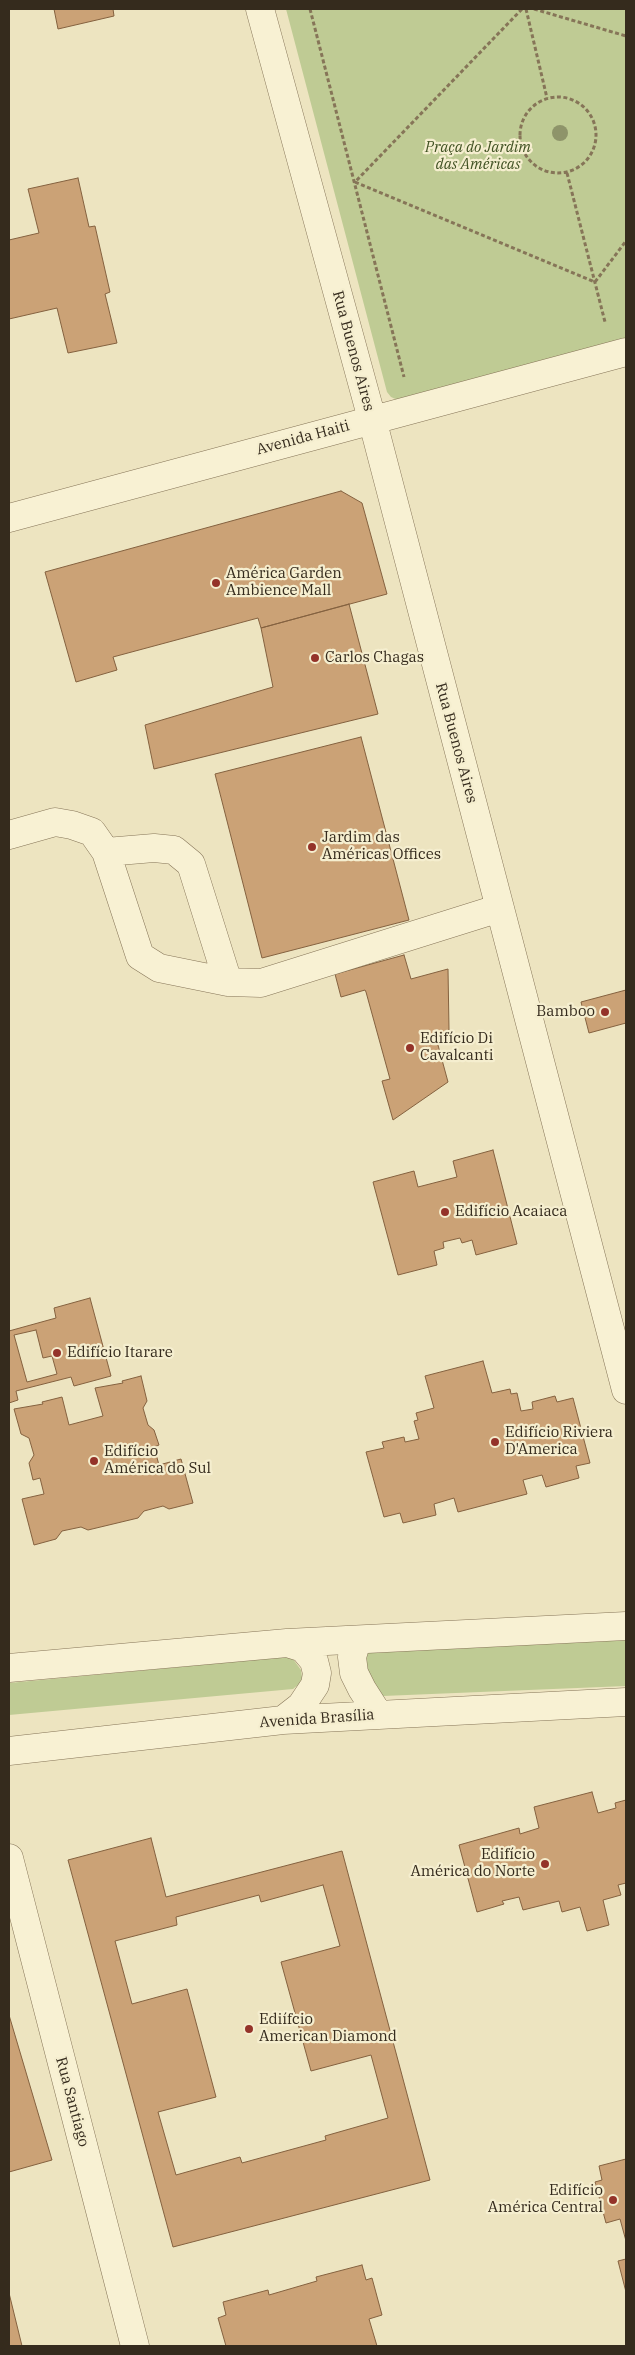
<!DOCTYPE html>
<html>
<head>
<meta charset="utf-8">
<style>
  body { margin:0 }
  #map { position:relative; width:635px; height:2355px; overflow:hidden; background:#ede4c0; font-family:"IBM Plex Serif",serif }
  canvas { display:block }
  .frame { position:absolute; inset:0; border:10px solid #352b1d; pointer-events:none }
</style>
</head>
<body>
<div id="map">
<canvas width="635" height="2355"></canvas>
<div class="frame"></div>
</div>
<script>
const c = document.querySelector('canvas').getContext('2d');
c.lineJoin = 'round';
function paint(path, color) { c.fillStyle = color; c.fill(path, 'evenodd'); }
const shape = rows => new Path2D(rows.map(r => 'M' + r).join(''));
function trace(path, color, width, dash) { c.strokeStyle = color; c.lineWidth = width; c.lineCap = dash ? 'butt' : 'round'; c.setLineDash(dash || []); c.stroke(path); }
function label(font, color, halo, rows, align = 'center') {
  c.font = font + ' "IBM Plex Serif",serif'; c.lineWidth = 4.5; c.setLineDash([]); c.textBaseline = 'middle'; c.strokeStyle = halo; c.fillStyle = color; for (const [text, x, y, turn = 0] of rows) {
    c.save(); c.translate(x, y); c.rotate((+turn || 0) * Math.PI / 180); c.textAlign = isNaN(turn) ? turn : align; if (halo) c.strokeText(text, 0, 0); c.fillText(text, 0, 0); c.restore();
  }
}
paint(shape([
  [286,9,626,9,626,338,405,401,400,401,391,397,387,392],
  [626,1640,626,1686,383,1696,370,1692,364,1672,366,1653],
  [285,1657,293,1659,301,1670,302,1678,299,1684,293,1689,9,1715,9,1683]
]), '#bfcb94');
const building = shape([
  [54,9,113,9,114,16,58,29,54,9],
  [78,178,89,227,95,226,110,292,105,294,117,343,68,353,57,308,9,319,9,240,39,233,28,189,78,178],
  [341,491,362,503,387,594,261,628,258,618,113,657,117,670,76,682,45,572,341,491],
  [349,604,378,714,154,769,145,725,273,687,261,628,349,604],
  [361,737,409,920,262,958,215,774,361,737],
  [404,955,411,979,448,969,449,1030,435,1034,448,1082,393,1120,382,1081,390,1079,366,992,365,990,341,997,335,974,404,955],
  [626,990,626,1023,589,1033,581,1002,626,990],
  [493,1150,517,1244,476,1255,472,1240,462,1243,460,1238,443,1242,444,1248,434,1251,437,1265,398,1275,373,1182,414,1171,418,1187,457,1177,453,1161,493,1150],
  [90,1298,111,1376,74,1386,71,1377,16,1391,18,1400,9,1403,9,1331,56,1318,54,1308,90,1298],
  [36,1330,43,1358,52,1356,57,1374,27,1382,14,1335,36,1330],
  [483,1361,492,1393,510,1389,511,1394,517,1393,521,1411,533,1409,532,1402,555,1396,557,1402,573,1398,590,1463,576,1466,579,1478,546,1487,542,1475,523,1480,527,1494,458,1512,454,1498,434,1504,436,1515,403,1523,400,1513,384,1517,366,1452,384,1448,382,1442,404,1437,405,1442,419,1439,414,1421,418,1420,416,1413,434,1408,425,1376,483,1361],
  [141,1376,147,1401,143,1408,148,1425,154,1430,159,1445,154,1447,159,1465,181,1459,193,1503,169,1509,163,1506,144,1511,138,1518,88,1530,81,1527,62,1531,56,1539,34,1545,22,1499,44,1494,40,1478,33,1480,29,1463,34,1455,29,1438,21,1434,14,1409,43,1404,42,1402,62,1397,69,1425,103,1416,95,1388,123,1383,122,1381,141,1376],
  [592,1792,598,1813,616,1808,615,1803,626,1800,626,1883,618,1885,621,1895,603,1900,609,1925,587,1931,580,1907,562,1912,559,1901,523,1910,519,1897,502,1901,504,1904,477,1912,459,1845,519,1828,520,1834,539,1828,534,1807,592,1792],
  [151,1838,166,1897,342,1851,430,2180,173,2247,68,1860,151,1838],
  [323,1885,340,1946,281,1962,311,2071,371,2055,388,2118,325,2136,326,2140,242,2163,240,2157,176,2175,158,2112,216,2097,187,1989,132,2004,115,1941,177,1925,176,1917,259,1895,261,1902,323,1885],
  [9,2015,52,2160,9,2172,9,2015],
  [626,2159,626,2241,620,2219,606,2223,595,2182,602,2180,599,2166,626,2159],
  [626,2259,626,2292,618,2261,626,2259],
  [362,2265,366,2280,372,2278,382,2315,369,2319,377,2346,226,2346,218,2318,226,2315,223,2302,268,2290,269,2295,317,2281,316,2277,362,2265],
  [9,2293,22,2346,9,2346,9,2293]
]);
paint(building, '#cba276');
trace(building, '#84613f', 1);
const minor = shape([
  [260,9,372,419,626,1390],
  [9,518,626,352],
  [9,835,55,822,72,825,92,832,106,852,140,956,159,968,228,982,261,983,500,908],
  [106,852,154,848,174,850,191,864,228,982],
  [357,1640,352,1657,354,1673,362,1689,378,1714],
  [9,1668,287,1643,626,1626],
  [283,1720,301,1706,315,1685,317,1673,314,1661,303,1648,287,1643],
  [9,1751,283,1720,626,1702],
  [9,1858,135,2346]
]);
trace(minor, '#867558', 29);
trace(shape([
  [310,9,404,377],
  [522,9,355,182,595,282,626,241],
  [526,9,547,98],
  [534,9,626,36],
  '520 135a38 38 0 1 1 76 0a38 38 0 1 1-76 0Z',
  [567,173,605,322]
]), '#867558', 3, [4, 2.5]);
trace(minor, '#f8f1d3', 28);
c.fillStyle = '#8e946a';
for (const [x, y] of [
  [560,133]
]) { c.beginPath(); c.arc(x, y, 8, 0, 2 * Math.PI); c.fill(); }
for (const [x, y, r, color] of [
  [216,583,5,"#943329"],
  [315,658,5,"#943329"],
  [312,847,5,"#943329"],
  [605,1012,5,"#943329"],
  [410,1048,5,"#943329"],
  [445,1212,5,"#943329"],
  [57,1353,5,"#943329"],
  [495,1442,5,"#943329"],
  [94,1461,5,"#943329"],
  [545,1864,5,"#943329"],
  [249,2029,5,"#943329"],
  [613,2200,5,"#943329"]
]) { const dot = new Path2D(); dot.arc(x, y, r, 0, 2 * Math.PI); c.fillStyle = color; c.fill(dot); trace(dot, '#f5eecf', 2); }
label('italic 15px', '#415223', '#f5eecf', [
  ["Praça do Jardim",478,148],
  ["das Américas",478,165]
]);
label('15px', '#352b1d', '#f5eecf', [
  ["Rua Buenos Aires",353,351,75],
  ["Avenida Haiti",303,438,-15],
  ["Rua Buenos Aires",456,743,75],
  ["Avenida Brasília",317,1719,-4],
  ["Rua Santiago",72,2102,75]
]);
label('15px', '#352b1d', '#f5eecf', [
  ["América Garden",226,574],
  ["Ambience Mall",226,591],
  ["Carlos Chagas",325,658],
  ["Jardim das",322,838],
  ["Américas Offices",322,855],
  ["Bamboo",595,1012,"right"],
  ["Edifício Di",420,1039],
  ["Cavalcanti",420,1056],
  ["Edifício Acaiaca",455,1212],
  ["Edifício Itarare",67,1353],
  ["Edifício Riviera",505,1433],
  ["D'America",505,1450],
  ["Edifício",104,1452],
  ["América do Sul",104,1469],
  ["Edifício",535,1855,"right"],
  ["América do Norte",535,1872,"right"],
  ["Ediífcio",259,2020],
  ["American Diamond",259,2037],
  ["Edifício",603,2191,"right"],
  ["América Central",603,2208,"right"]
], 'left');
</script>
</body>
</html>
